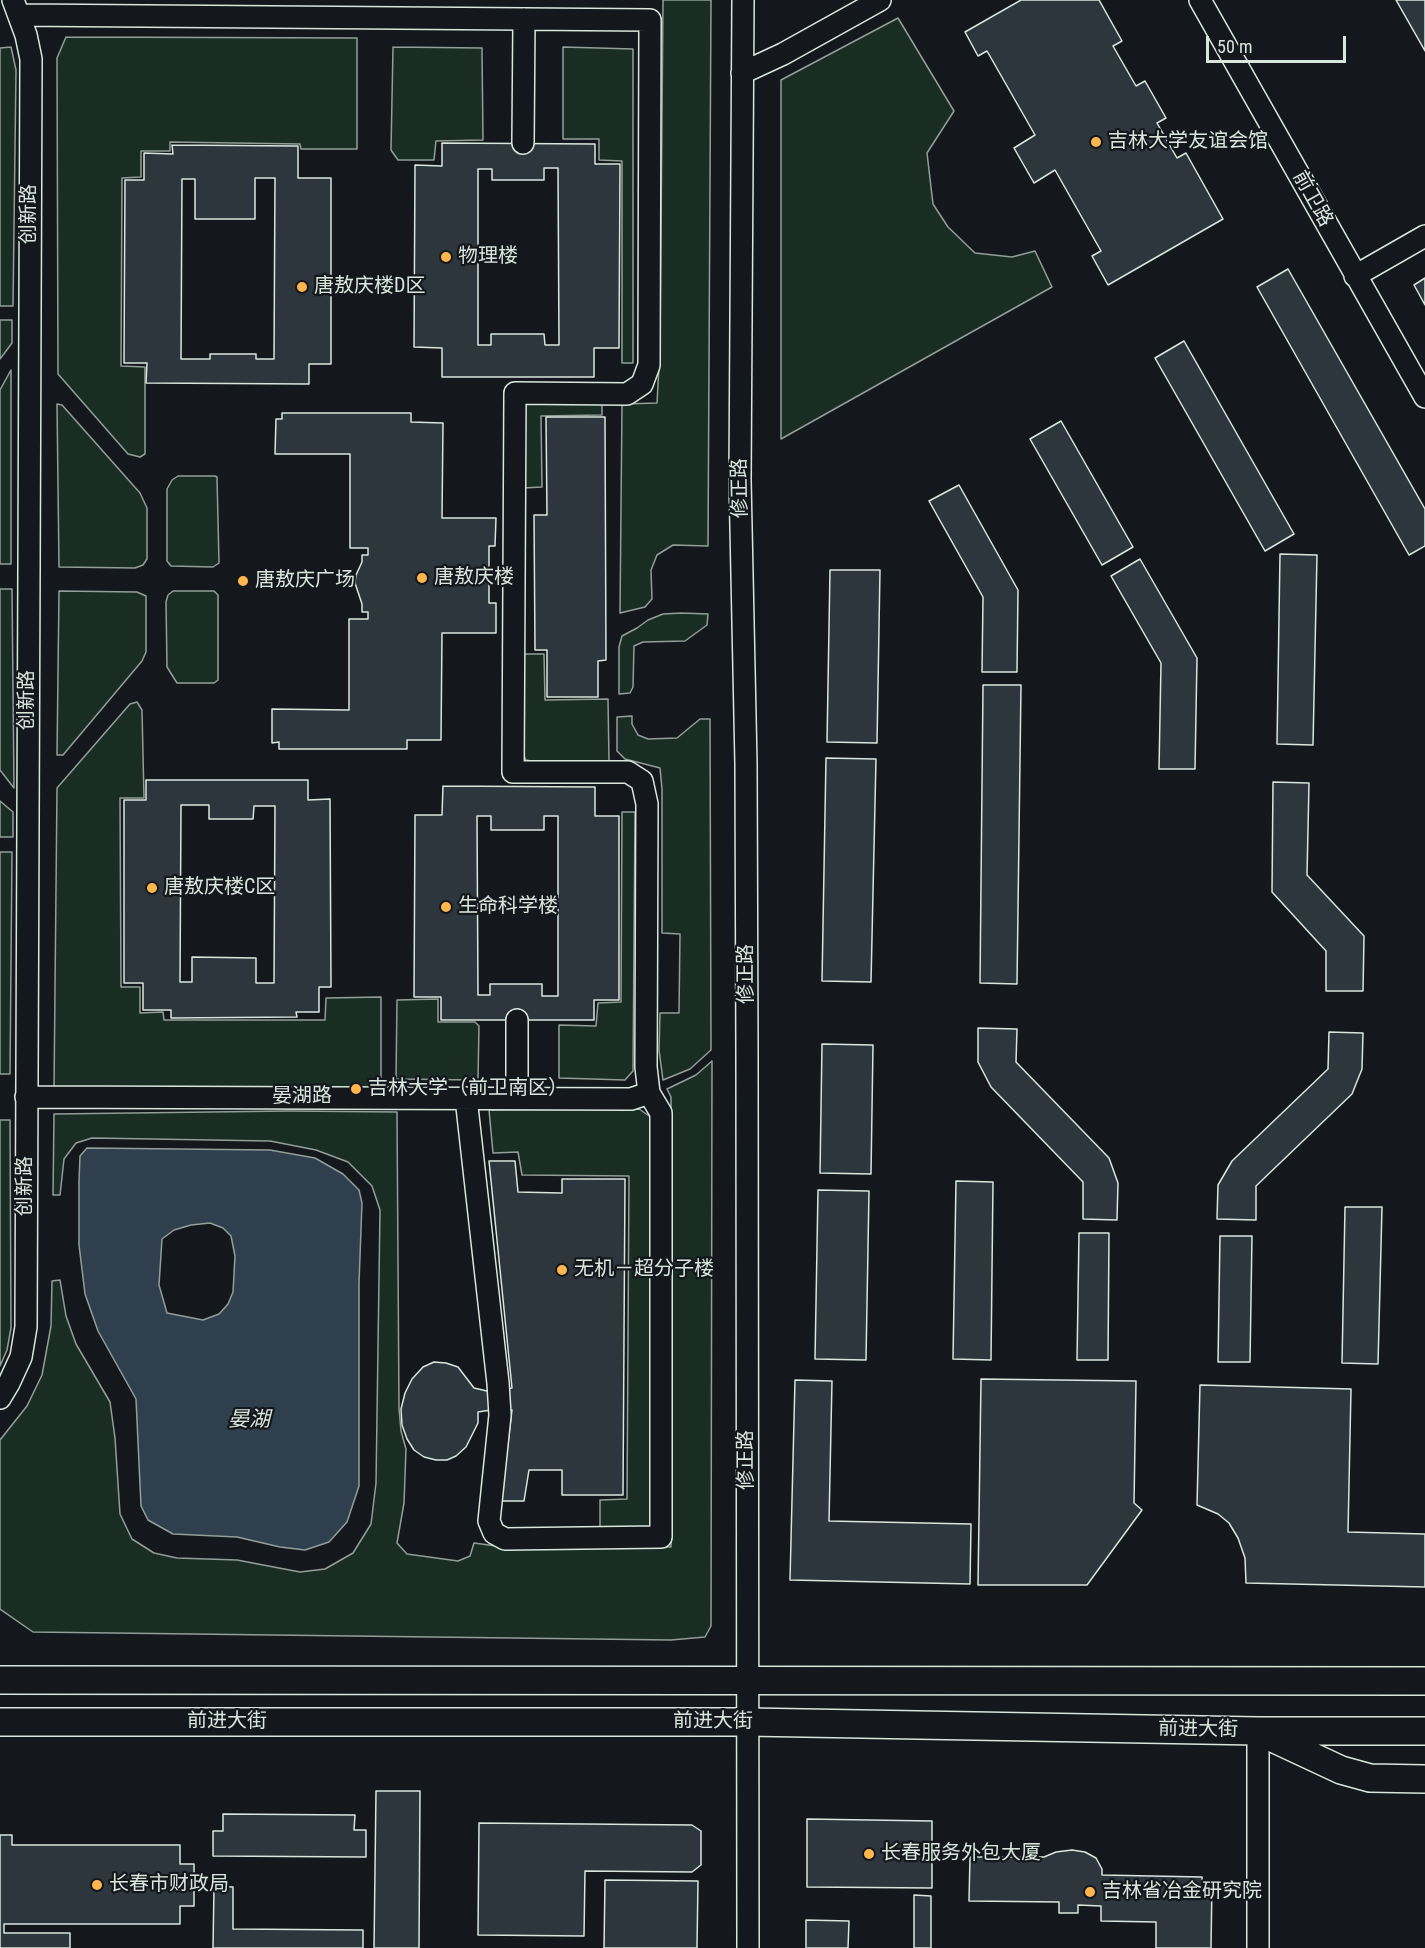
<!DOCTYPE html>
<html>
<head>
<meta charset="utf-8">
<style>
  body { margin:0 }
  #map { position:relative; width:1425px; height:1948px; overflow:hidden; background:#14181c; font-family:"Roboto Condensed",sans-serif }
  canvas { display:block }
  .scale { position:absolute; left:1206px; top:36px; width:140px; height:27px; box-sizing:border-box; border:3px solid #d8e6dc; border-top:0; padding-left:8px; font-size:18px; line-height:21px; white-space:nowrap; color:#d8e6dc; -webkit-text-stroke:4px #14181c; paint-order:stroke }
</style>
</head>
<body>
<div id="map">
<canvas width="1425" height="1948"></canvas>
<div class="scale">50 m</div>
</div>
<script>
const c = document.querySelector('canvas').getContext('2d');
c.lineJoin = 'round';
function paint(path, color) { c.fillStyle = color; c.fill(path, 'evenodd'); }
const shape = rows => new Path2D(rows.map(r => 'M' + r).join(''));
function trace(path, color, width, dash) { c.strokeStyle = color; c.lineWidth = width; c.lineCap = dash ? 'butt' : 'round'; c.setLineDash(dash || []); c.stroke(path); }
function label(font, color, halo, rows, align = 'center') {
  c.font = font + ' "Roboto Condensed","Noto Sans SC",sans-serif'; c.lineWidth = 4.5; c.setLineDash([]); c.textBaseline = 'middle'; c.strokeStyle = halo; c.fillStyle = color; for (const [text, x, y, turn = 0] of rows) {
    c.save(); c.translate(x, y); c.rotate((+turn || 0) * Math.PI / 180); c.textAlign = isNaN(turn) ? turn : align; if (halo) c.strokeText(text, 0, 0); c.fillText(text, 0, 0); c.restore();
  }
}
const green = shape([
  [663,0,711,0,708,546,673,545,657,555,651,570,652,599,645,607,620,613,622,404,657,403,660,347,663,0],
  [898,18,954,111,927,153,933,204,948,227,975,253,1012,257,1035,251,1052,287,781,439,781,80,898,18],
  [66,37,357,38,357,149,301,149,300,144,170,142,170,151,141,151,141,177,122,178,121,366,145,367,145,454,140,457,128,454,58,374,57,58,66,37],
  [11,47,16,70,13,306,0,306,0,48,11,47],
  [393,47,482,48,483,140,436,141,434,160,398,160,391,150,393,47],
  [563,47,633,49,633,363,622,363,622,161,599,160,599,139,563,139,563,47],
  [0,320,12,320,12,343,0,359,0,320],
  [11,370,11,564,0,564,0,390,11,370],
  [602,399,602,415,541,416,542,487,523,488,522,407,526,402,602,399],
  [57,404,62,405,140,493,147,508,147,559,143,565,135,568,59,567,57,404],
  [178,476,215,476,217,477,219,563,213,567,171,566,167,561,167,489,172,480,178,476],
  [0,589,12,589,14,788,0,770,0,589],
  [59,591,137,592,146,596,146,652,142,661,63,755,57,755,59,591],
  [173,591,214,591,218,595,218,680,214,683,177,683,167,667,166,602,168,595,173,591],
  [682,613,708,614,707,625,685,641,643,642,634,646,633,687,630,693,619,694,619,647,622,636,637,628,648,620,663,614,682,613],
  [523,654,544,654,545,700,608,699,609,761,535,762,526,760,523,754,523,654],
  [137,702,142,710,144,798,120,798,121,987,140,987,140,1013,163,1012,164,1020,325,1020,326,998,381,997,381,1080,372,1090,54,1089,57,788,130,704,137,702],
  [632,716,632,724,638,735,648,739,677,738,700,719,710,719,711,1050,690,1069,663,1080,659,1050,660,1013,679,1013,680,934,662,933,662,789,660,768,625,759,617,751,617,717,632,716],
  [0,801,13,812,13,837,0,837,0,801],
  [622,812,635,812,633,1071,625,1080,559,1078,559,1025,596,1026,598,1003,621,1002,622,812],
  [0,852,12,852,10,1074,0,1074,0,852],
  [438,999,438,1022,475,1022,479,1026,478,1079,474,1080,396,1079,397,1000,438,999],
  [712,1061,711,1626,705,1637,671,1640,33,1632,0,1609,0,1440,27,1406,42,1375,51,1326,52,1281,60,1280,66,1316,76,1344,110,1402,115,1438,120,1514,132,1539,154,1553,177,1558,237,1560,300,1572,325,1569,353,1553,371,1524,376,1483,380,1210,372,1186,348,1162,316,1150,270,1141,92,1138,76,1143,64,1159,60,1195,53,1195,54,1114,289,1111,397,1112,399,1408,401,1431,406,1449,404,1503,397,1543,407,1554,458,1561,470,1556,474,1543,496,1546,671,1547,671,1097,667,1089,696,1075,712,1061],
  [639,1109,652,1118,652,1525,647,1530,600,1529,600,1500,627,1499,629,1176,522,1175,518,1152,493,1153,489,1110,639,1109],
  [0,1120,10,1120,11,1328,7,1350,0,1366,0,1120]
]);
paint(green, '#1a2d24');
trace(green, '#939e99', 1.5);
const water = shape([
  [87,1148,270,1150,315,1158,343,1174,359,1190,362,1203,359,1283,359,1486,347,1522,329,1542,305,1550,280,1547,237,1537,173,1534,148,1520,141,1506,136,1399,98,1331,85,1294,79,1245,79,1181,80,1156,87,1148],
  [210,1223,223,1228,231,1236,235,1256,233,1292,228,1304,219,1314,203,1320,167,1313,159,1285,162,1239,174,1230,191,1225,210,1223]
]);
paint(water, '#2f3f4d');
trace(water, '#939e99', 1.5);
const building = shape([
  [1021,0,1099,0,1122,41,1113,46,1136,86,1145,81,1166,118,1157,123,1177,158,1186,153,1223,219,1108,285,1092,256,1101,251,1055,170,1034,183,1014,148,1035,135,987,51,978,56,965,32,1021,0],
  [1396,0,1425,0,1425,51,1396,0],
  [442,143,595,144,595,164,620,164,619,348,594,348,594,377,442,377,442,348,414,347,415,165,442,166,442,143],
  [544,168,558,168,559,345,545,345,544,334,491,334,491,345,478,345,478,169,492,169,492,180,544,180,544,168],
  [172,145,298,146,298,178,331,178,331,364,309,364,309,384,146,383,147,363,124,363,125,180,144,180,144,153,173,154,172,145],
  [255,178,275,178,274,359,256,359,256,354,210,354,210,359,181,359,182,179,195,179,195,219,255,219,255,178],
  [1288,269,1425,509,1425,546,1409,555,1257,287,1288,269],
  [1425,278,1425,305,1414,285,1425,278],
  [1184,341,1294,534,1265,551,1155,358,1184,341],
  [282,413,411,413,411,422,443,423,442,518,496,518,495,546,489,546,489,603,496,603,496,633,442,633,441,740,407,740,407,749,279,749,279,742,272,743,272,709,349,710,349,619,368,619,368,612,362,612,362,604,355,583,356,575,362,562,362,555,368,555,368,548,350,548,350,454,275,454,276,419,282,419,282,413],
  [546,417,605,417,606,660,598,661,598,697,547,697,547,650,535,650,534,515,547,515,546,417],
  [1061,421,1133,547,1102,565,1030,439,1061,421],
  [959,485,1018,590,1017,672,982,672,983,597,929,501,959,485],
  [1280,554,1317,555,1313,745,1277,744,1280,554],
  [1140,559,1197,658,1195,769,1159,769,1161,663,1111,576,1140,559],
  [830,570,880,570,877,743,827,742,830,570],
  [983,685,1021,685,1017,984,980,983,983,685],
  [826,758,876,759,871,982,822,981,826,758],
  [146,780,308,780,308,800,330,799,331,987,319,987,319,1012,296,1012,297,1017,171,1018,171,1010,143,1010,143,983,124,983,124,800,146,800,146,780],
  [181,805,209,805,209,819,253,819,254,806,275,806,274,983,256,983,256,958,192,957,192,982,180,982,181,805],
  [1273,782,1309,783,1307,875,1364,936,1363,991,1326,991,1326,951,1272,892,1273,782],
  [443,786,595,787,595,816,619,816,619,1000,594,1000,594,1020,441,1020,441,997,414,997,415,815,442,815,443,786],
  [477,816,491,816,491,830,544,830,544,816,558,816,558,996,542,996,542,984,490,984,490,995,478,995,477,816],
  [978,1028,1017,1029,1016,1062,1109,1158,1118,1183,1117,1220,1083,1219,1083,1182,991,1087,978,1062,978,1028],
  [1329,1032,1363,1033,1362,1069,1352,1094,1256,1186,1256,1220,1217,1219,1218,1185,1232,1161,1328,1069,1329,1032],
  [822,1044,873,1045,871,1174,820,1173,822,1044],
  [489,1161,515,1161,518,1192,562,1193,562,1179,625,1179,623,1495,562,1495,562,1470,529,1470,524,1501,501,1501,512,1410,497,1409,478,1412,478,1423,466,1447,456,1456,447,1460,436,1460,424,1457,414,1450,407,1439,402,1425,401,1409,405,1393,412,1379,423,1367,434,1362,446,1363,458,1367,474,1388,487,1391,512,1388,489,1161],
  [956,1181,993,1182,991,1360,953,1359,956,1181],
  [818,1190,869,1191,866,1360,815,1359,818,1190],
  [1345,1207,1382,1207,1378,1364,1342,1363,1345,1207],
  [1079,1233,1109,1233,1108,1360,1077,1360,1079,1233],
  [1220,1236,1252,1236,1250,1362,1218,1362,1220,1236],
  [981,1379,1136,1381,1134,1503,1142,1510,1087,1585,978,1585,981,1379],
  [795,1380,832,1381,829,1521,971,1524,970,1584,790,1580,795,1380],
  [1200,1385,1351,1389,1348,1532,1425,1534,1425,1587,1246,1583,1245,1558,1238,1538,1229,1523,1218,1514,1197,1505,1200,1385],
  [376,1791,420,1791,419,1948,374,1948,376,1791],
  [223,1814,355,1815,354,1830,366,1830,366,1857,213,1856,213,1831,223,1831,223,1814],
  [807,1819,932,1821,932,1888,807,1887,807,1819],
  [479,1823,692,1825,701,1831,701,1865,692,1872,585,1871,584,1936,478,1935,479,1823],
  [0,1835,12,1835,12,1845,180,1845,180,1864,194,1864,194,1906,180,1906,180,1924,4,1924,4,1933,70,1933,70,1948,0,1948,0,1835],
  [1072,1850,1085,1852,1096,1858,1102,1869,1102,1875,1202,1877,1202,1882,1212,1882,1211,1948,1156,1948,1156,1922,1101,1921,1101,1906,1078,1905,1078,1913,1059,1913,1059,1902,969,1901,970,1857,1044,1857,1056,1852,1072,1850],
  [605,1880,698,1881,697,1948,604,1948,605,1880],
  [214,1886,233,1887,233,1929,363,1930,363,1948,213,1948,214,1886],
  [914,1895,931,1896,931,1948,914,1948,914,1895],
  [806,1920,849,1921,848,1948,806,1948,806,1920]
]);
paint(building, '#2c363c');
trace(building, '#d8e6dc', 1.5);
const minor = shape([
  [743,0,740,480,746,764,747,1053,748,1948],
  [1200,0,1425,397],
  [19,15,650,20,649,365,642,384,627,394,515,393,513,772,628,772,642,781,647,804,646,1067,649,1093,661,1113,661,1537,505,1539,494,1533,489,1521,500,1415,498,1383,466,1098],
  [742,73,783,54,880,0],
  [523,143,524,19],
  [1355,276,1425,236],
  [26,1097,631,1099,649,1093],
  [517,1098,517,1020],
  [0,1398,9,1383,21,1357,26,1327,31,59,26,35,13,0],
  [1258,1731,1258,1948]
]);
const major = shape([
  [0,1680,1425,1681],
  [0,1722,748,1722,1258,1731,1425,1731],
  [1264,1734,1341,1770,1370,1778,1425,1779]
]);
trace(minor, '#d8e6dc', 24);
trace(major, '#d8e6dc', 30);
trace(minor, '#14181c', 21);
trace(major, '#14181c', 27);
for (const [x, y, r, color] of [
  [1096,142,6,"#ffb74d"],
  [446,257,6,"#ffb74d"],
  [302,287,6,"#ffb74d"],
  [422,578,6,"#ffb74d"],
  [243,581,6,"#ffb74d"],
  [152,888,6,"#ffb74d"],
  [446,907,6,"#ffb74d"],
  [356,1089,6,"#ffb74d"],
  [562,1270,6,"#ffb74d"],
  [869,1854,6,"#ffb74d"],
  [97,1885,6,"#ffb74d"],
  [1090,1892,6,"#ffb74d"]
]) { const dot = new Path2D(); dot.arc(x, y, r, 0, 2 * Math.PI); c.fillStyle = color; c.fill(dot); trace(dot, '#14181c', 2); }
label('20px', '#d8e6dc', '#14181c', [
  ["吉林大学友谊会馆",1108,142],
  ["物理楼",458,257],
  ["唐敖庆楼D区",314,287],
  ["唐敖庆楼",434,578],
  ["唐敖庆广场",255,581],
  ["唐敖庆楼C区",164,888],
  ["生命科学楼",458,907],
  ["吉林大学（前卫南区）",368,1089],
  ["无机－超分子楼",574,1270],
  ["长春服务外包大厦",881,1854],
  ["长春市财政局",109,1885],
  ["吉林省冶金研究院",1102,1892]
], 'left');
label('20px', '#d8e6dc', '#14181c', [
  ["前卫路",1312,199,61],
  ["创新路",30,214,-90],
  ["修正路",741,488,-91],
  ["创新路",28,700,-90],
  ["修正路",747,974,-90],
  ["晏湖路",302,1097],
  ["创新路",26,1186,-90],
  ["修正路",747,1460,-90],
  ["前进大街",227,1722],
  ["前进大街",713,1722],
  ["前进大街",1198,1730,1]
]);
label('italic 21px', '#d8e6dc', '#14181c', [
  ["晏湖",249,1421]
]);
</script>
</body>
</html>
